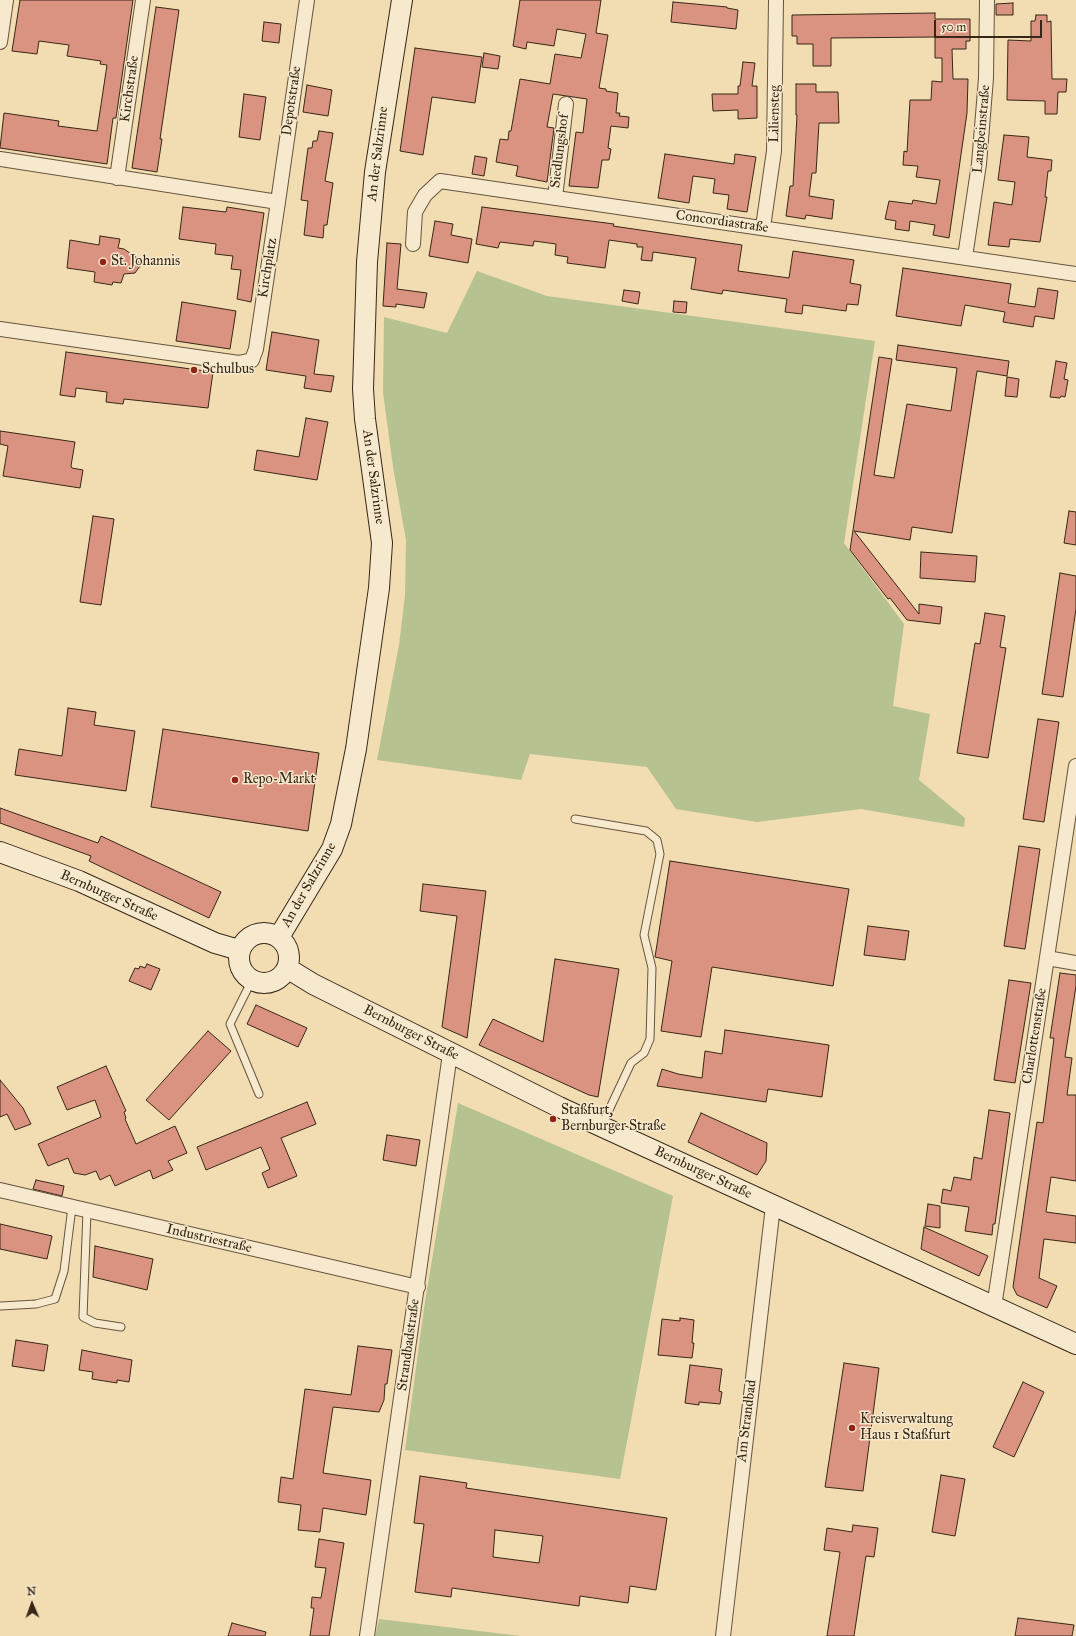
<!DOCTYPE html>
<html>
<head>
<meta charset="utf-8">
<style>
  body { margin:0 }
  #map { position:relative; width:1076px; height:1636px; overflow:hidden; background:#f2ddb2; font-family:"IM FELL Great Primer",serif }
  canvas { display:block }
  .north { position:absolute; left:12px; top:1584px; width:40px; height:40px; -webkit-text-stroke:3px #f7e9cd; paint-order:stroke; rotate:358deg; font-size:11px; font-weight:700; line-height:16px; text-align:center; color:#372717 }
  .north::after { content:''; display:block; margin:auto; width:14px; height:18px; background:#372717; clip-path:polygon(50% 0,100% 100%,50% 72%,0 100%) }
  .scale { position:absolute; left:934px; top:20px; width:108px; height:18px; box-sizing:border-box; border:2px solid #372717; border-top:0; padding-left:5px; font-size:12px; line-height:14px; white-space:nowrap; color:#372717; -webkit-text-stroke:3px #f7e9cd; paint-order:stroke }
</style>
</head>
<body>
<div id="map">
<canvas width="1076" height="1636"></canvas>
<div class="north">N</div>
<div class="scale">50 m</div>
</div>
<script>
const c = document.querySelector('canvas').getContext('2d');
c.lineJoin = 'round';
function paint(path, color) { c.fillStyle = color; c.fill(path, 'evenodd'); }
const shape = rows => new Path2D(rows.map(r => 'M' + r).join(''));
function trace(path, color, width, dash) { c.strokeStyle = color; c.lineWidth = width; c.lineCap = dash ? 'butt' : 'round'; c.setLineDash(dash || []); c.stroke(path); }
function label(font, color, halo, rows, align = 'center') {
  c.font = font + ' "IM FELL Great Primer",serif'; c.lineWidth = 3; c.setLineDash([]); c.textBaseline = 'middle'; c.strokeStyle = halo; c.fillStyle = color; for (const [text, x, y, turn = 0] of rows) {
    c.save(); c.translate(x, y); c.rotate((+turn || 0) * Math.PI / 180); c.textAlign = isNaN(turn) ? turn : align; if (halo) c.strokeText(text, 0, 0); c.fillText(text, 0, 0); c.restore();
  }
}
paint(shape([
  [477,271,547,296,875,341,844,543,904,624,893,706,930,714,919,780,965,818,964,827,861,809,757,822,676,809,647,767,530,754,521,780,377,760,399,645,405,595,406,540,393,467,383,392,384,317,447,333],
  [458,1103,673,1196,620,1479,405,1450,424,1308],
  [379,1619,521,1636,375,1636]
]), '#b6c290');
const building = shape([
  [20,0,133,0,116,118,113,118,107,164,0,148,4,113,59,121,58,126,97,131,107,65,100,64,101,61,67,56,69,45,39,41,37,54,12,51,20,0],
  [520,0,601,0,596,33,608,35,599,88,606,89,606,91,618,93,616,113,620,113,619,116,629,117,628,128,611,126,608,148,611,149,609,160,602,160,598,188,569,186,576,132,583,133,587,99,553,94,547,127,554,128,547,182,516,176,518,166,496,162,500,139,508,140,509,131,511,131,520,79,550,84,555,54,581,58,586,34,557,29,554,46,527,42,526,49,513,46,520,0],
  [673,2,727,7,727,8,738,10,736,29,671,22,673,2],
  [1013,3,1013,15,996,15,996,4,1013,3],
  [156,7,179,10,160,139,162,139,157,172,132,168,156,7],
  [935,13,935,19,970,19,970,41,966,41,966,49,952,49,953,79,968,79,967,113,949,238,933,235,935,225,910,221,909,231,895,229,896,221,885,219,889,201,912,204,913,200,936,204,940,180,916,177,918,166,903,165,904,151,907,152,910,100,931,100,932,81,942,82,942,58,935,58,935,37,831,38,831,66,813,66,813,44,797,44,797,36,792,36,792,15,935,13],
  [1036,15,1047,15,1047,22,1051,21,1052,79,1067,79,1066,92,1058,92,1057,114,1045,114,1045,101,1007,100,1008,40,1031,41,1031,21,1035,21,1036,15],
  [264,22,281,24,279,43,262,41,264,22],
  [415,48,482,57,475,103,432,97,423,155,400,151,415,48],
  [484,53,500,56,498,69,482,67,484,53],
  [743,62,755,63,752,86,757,86,757,118,738,119,738,110,713,111,712,94,738,94,738,86,740,86,743,62],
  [796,84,816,84,816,92,838,92,839,123,819,123,816,173,812,173,809,196,834,200,832,219,806,215,805,219,786,216,790,186,793,186,797,115,796,115,796,84],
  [307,85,332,90,328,116,303,112,307,85],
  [244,94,266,97,260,140,239,137,244,94],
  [319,131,333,133,325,181,333,183,327,225,324,225,323,238,304,235,308,201,301,200,308,148,312,148,313,141,317,141,319,131],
  [1004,135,1029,137,1027,157,1052,160,1051,171,1048,171,1045,197,1047,197,1040,242,1010,239,1009,247,988,245,994,202,1012,205,1015,182,998,180,1004,135],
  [665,154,734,164,735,154,756,157,747,212,727,209,729,195,713,193,715,179,693,176,689,203,658,198,665,154],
  [475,156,487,158,484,176,472,174,475,156],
  [183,207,226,212,227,207,264,213,251,302,237,299,241,270,231,269,233,256,215,254,216,244,179,239,183,207],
  [482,207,614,224,613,226,742,245,738,271,789,278,793,251,854,260,850,283,861,285,858,305,847,304,846,311,803,305,802,314,785,312,787,299,723,290,722,294,691,289,696,258,653,252,652,261,641,260,643,247,637,247,637,244,609,240,605,268,567,263,568,257,555,255,556,244,534,241,533,246,500,242,498,248,476,244,482,207],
  [435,221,453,224,451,235,472,239,468,263,429,256,435,221],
  [100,236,120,239,118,248,124,249,137,258,140,266,135,273,124,274,121,283,113,282,112,285,94,282,95,272,67,268,70,240,99,245,100,236],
  [387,243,401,244,397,289,427,293,424,308,396,304,396,307,383,306,387,243],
  [903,268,1011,284,1008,303,1035,307,1038,288,1058,291,1054,319,1035,316,1033,327,1003,322,1005,312,965,305,961,326,896,316,903,268],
  [624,290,640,292,638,304,622,301,624,290],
  [674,301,687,302,686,313,673,312,674,301],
  [182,302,236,311,230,349,176,341,182,302],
  [272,332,319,340,314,374,334,376,331,392,304,388,306,376,266,370,272,332],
  [898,345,1009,361,1007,376,977,371,952,533,912,527,910,540,854,531,919,614,919,604,942,607,940,624,907,620,890,598,888,599,850,550,879,357,892,359,874,475,894,478,907,404,951,411,957,368,896,360,898,345],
  [66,352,213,372,208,408,124,399,123,404,106,402,107,392,76,388,75,397,60,395,66,352],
  [1056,361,1067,363,1064,379,1068,380,1065,397,1061,396,1060,398,1050,397,1056,361],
  [1007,377,1019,379,1017,397,1005,396,1007,377],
  [306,418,328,422,317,480,254,470,257,450,299,457,306,418],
  [0,431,75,442,71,466,72,468,83,470,80,488,3,476,8,446,0,444,0,431],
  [1069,511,1076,512,1076,545,1064,543,1069,511],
  [93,516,114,519,101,605,80,602,93,516],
  [921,552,977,556,975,582,920,578,921,552],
  [1060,573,1076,576,1076,609,1063,697,1042,694,1060,573],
  [985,613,1005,616,1000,647,1006,648,988,758,957,753,975,643,980,644,985,613],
  [68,708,96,712,94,725,135,731,126,791,15,775,19,749,62,756,68,708],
  [1038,719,1059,722,1044,822,1023,819,1038,719],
  [163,729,319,753,308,831,151,807,163,729],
  [0,808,98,843,101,836,221,892,209,918,89,861,91,856,0,823,0,808],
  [1019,846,1040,849,1025,949,1004,946,1019,846],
  [670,861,849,889,833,986,712,967,701,1037,661,1031,672,961,655,957,670,861],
  [423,884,486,891,467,1038,442,1027,457,916,420,911,423,884],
  [868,926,909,931,905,960,864,955,868,926],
  [555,959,619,969,598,1097,589,1095,479,1045,493,1019,543,1042,555,959],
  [147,964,160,969,151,990,129,981,135,968,139,969,140,966,145,968,147,964],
  [1060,973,1076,975,1076,986,1065,1057,1072,1058,1067,1095,1076,1095,1076,1181,1051,1177,1046,1212,1076,1216,1076,1243,1044,1239,1039,1278,1057,1286,1047,1308,1017,1295,1013,1287,1037,1122,1043,1123,1054,1038,1050,1038,1060,973],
  [1009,980,1031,983,1015,1083,994,1080,1009,980],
  [256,1005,307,1028,298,1047,247,1024,256,1005],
  [725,1030,829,1045,822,1097,768,1089,766,1102,657,1086,662,1069,678,1074,702,1078,705,1051,722,1054,725,1030],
  [208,1031,231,1051,169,1120,146,1100,208,1031],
  [106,1066,126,1111,124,1112,126,1118,125,1119,136,1144,175,1126,187,1153,168,1161,173,1170,153,1179,150,1170,115,1186,110,1175,100,1180,96,1171,85,1175,74,1173,68,1158,48,1166,38,1144,101,1117,95,1100,67,1110,57,1087,106,1066],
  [0,1080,23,1108,31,1124,15,1130,7,1114,0,1117,0,1080],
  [307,1102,316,1124,281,1138,297,1176,268,1188,262,1173,270,1169,261,1147,206,1170,197,1147,307,1102],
  [989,1110,1010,1113,995,1224,993,1224,992,1235,965,1231,969,1207,941,1203,943,1189,951,1191,954,1177,971,1180,974,1157,982,1159,989,1110],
  [701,1113,767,1143,766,1161,757,1175,688,1142,701,1113],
  [387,1135,420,1140,416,1166,383,1160,387,1135],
  [36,1180,64,1186,62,1196,33,1189,36,1180],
  [928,1204,940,1206,940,1228,925,1226,928,1204],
  [0,1224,52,1236,47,1259,0,1249,0,1224],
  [924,1227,988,1256,979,1276,921,1249,924,1227],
  [95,1246,153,1259,147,1290,93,1277,95,1246],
  [680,1318,694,1320,692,1343,694,1343,692,1358,658,1355,662,1319,680,1321,680,1318],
  [16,1340,48,1345,44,1371,12,1366,16,1340],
  [358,1346,392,1350,387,1384,385,1384,384,1400,379,1412,333,1407,323,1473,371,1480,366,1515,323,1508,320,1532,298,1530,301,1505,278,1502,281,1477,293,1479,305,1389,351,1395,358,1346],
  [82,1350,132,1360,129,1382,117,1380,117,1383,92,1379,93,1372,79,1370,82,1350],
  [844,1363,879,1368,863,1491,825,1487,844,1363],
  [690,1365,722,1369,719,1391,722,1392,720,1404,699,1402,699,1405,685,1403,690,1365],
  [1023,1382,1044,1392,1014,1457,993,1447,1023,1382],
  [941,1475,965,1479,955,1536,932,1532,941,1475],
  [420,1476,467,1483,466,1488,667,1518,656,1590,630,1586,628,1603,580,1596,579,1606,452,1588,451,1597,415,1592,424,1524,414,1523,420,1476],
  [495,1530,543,1536,539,1563,493,1557,495,1530],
  [853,1525,878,1528,874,1557,866,1556,854,1636,827,1636,840,1552,824,1550,827,1528,852,1532,853,1525],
  [319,1539,344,1543,329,1636,310,1636,314,1608,311,1608,312,1597,321,1598,326,1568,315,1567,319,1539],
  [1018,1618,1074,1625,1072,1636,1015,1636,1018,1618],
  [232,1623,266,1632,265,1636,228,1636,232,1623]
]);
paint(building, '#db9381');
trace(building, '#372717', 1);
const lane = shape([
  [575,819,646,831,657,840,660,854,644,935,652,968,650,1039,644,1053,631,1063,602,1125],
  [252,980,230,1024,259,1094],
  [87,1211,83,1317,95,1323,121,1327],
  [1,1306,36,1304,55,1299,64,1271,72,1207]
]);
const street = shape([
  [0,42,6,0],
  [0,159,278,202,256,349,252,360,239,363,0,329],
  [117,178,143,0],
  [555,198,566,104],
  [278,202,307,0],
  [763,227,774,151,776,0],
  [413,244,415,212,425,195,440,181,1076,274],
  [965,257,979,164,986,78,987,0],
  [1047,958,1076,963],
  [0,1190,418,1287],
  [994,1307,1076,766],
  [367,1636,450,1054],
  [723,1636,773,1206]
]);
const secondary = shape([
  [0,852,79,881,215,943,239,950],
  '239 958a25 25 0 1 1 50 0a25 25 0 1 1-50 0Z',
  [279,937,332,849,341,824,356,749,379,588,382,543,365,419,363,389,367,262,375,172,402,0],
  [287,968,313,984,559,1107,1076,1344]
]);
trace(lane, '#66543e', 9);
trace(street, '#66543e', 16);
trace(secondary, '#372717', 22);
trace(lane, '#f7e9cd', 7);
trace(street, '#f7e9cd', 14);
trace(secondary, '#f7e9cd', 20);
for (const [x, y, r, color] of [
  [103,262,4,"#8f2418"],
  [194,370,4,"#8f2418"],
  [235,780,4,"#8f2418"],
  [553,1119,4,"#8f2418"],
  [852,1428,4,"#8f2418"]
]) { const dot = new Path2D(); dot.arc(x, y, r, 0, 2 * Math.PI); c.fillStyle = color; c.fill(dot); trace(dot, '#f7e9cd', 1.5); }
label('14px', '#372717', '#f7e9cd', [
  ["Kirchstraße",130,89,-82],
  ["Depotstraße",292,101,-82],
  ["Liliensteg",775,114,-89],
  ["Langbeinstraße",982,129,-85],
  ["Siedlungshof",560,151,-83],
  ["An der Salzrinne",378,154,-83],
  ["Concordiastraße",722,222,8],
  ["Kirchplatz",268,268,-81],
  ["An der Salzrinne",373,477,82],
  ["An der Salzrinne",309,885,-60],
  ["Bernburger Straße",109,896,24],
  ["Bernburger Straße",411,1033,27],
  ["Charlottenstraße",1035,1036,-81],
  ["Bernburger Straße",703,1173,25],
  ["Industriestraße",209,1239,13],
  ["Strandbadstraße",409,1345,-82],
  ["Am Strandbad",747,1421,-83]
]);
label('14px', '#372717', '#f7e9cd', [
  ["St. Johannis",111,262],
  ["Schulbus",202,370],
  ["Repo-Markt",243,780],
  ["Staßfurt,",561,1111],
  ["Bernburger Straße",561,1127],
  ["Kreisverwaltung",860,1420],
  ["Haus 1 Staßfurt",860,1436]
], 'left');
</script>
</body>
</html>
